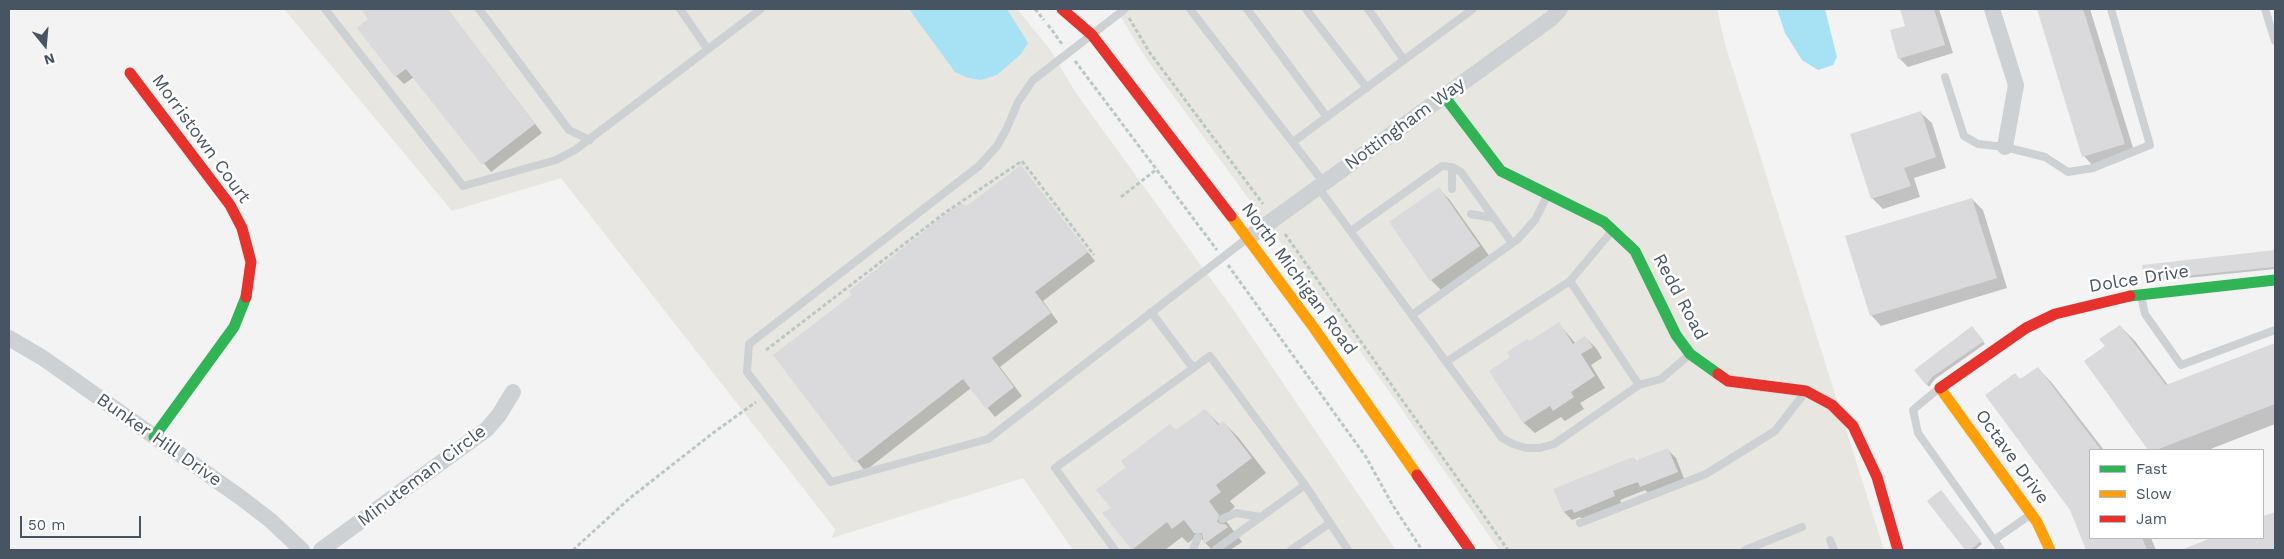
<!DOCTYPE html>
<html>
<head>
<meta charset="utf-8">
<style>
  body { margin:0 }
  #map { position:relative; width:2284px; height:559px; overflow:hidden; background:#f3f3f3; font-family:"Work Sans",sans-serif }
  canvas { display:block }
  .frame { position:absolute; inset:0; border:10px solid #475461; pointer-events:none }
  .legend { position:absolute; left:2089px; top:449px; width:175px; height:90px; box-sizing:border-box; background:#fff; border:1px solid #b5bbc0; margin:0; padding:6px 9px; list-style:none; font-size:15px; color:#475461 }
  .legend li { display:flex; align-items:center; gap:10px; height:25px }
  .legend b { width:25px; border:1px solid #b5bbc0 }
  .north { position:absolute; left:20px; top:20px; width:50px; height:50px; -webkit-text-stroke:4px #fff; paint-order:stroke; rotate:163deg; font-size:14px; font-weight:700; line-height:20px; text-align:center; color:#475461 }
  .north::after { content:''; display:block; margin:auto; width:18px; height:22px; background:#475461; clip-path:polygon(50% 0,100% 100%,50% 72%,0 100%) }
  .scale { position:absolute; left:20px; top:516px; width:121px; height:22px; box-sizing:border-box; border:2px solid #475461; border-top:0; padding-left:6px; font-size:15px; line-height:18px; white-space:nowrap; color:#475461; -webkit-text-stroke:4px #fff; paint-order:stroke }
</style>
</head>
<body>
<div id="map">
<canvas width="2284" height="559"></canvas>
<div class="frame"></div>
<ul class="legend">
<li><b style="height:6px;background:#30b455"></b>Fast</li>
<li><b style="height:6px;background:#ff9f0a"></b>Slow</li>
<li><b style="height:6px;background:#e5322d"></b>Jam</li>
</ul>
<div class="north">N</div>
<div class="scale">50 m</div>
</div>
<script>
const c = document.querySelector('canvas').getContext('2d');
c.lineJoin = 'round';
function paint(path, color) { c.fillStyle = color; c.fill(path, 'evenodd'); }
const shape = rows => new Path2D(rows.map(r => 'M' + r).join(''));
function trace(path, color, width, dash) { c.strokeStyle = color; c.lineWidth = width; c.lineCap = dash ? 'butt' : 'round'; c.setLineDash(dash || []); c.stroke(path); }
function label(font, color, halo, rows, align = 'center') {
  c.font = font + ' "Work Sans",sans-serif'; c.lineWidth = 5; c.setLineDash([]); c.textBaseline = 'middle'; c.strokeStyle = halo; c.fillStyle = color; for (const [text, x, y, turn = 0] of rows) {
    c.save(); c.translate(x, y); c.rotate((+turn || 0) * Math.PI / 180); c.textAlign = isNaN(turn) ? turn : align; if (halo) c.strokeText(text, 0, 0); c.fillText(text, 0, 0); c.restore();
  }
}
paint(shape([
  [284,9,1017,9,1049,48,1076,93,1237,315,1396,550,1073,550,1023,478,832,538,835,529,561,178,452,211],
  [1116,9,1717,9,1725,44,1884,550,1499,550,1389,391,1145,57]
]), '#e7e6e1');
paint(shape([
  [909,9,1007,9,1028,43,1021,54,997,75,981,80,968,78,955,72],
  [1777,9,1825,9,1837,57,1833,65,1818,70,1802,60,1785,33]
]), '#a7e1f4');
paint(shape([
  [362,9,447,9,542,133,491,172,414,77,404,84,396,76,370,19],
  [1901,9,1939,9,1953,53,1908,67,1899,58,1906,27],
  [2038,9,2090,9,2135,154,2094,167,2084,156],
  [1921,113,1932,123,1946,168,1914,178,1920,197,1883,209,1872,198],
  [1021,167,1095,261,1043,301,1058,322,1000,367,1022,396,995,417,971,388,865,471,775,355,964,208,969,206],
  [1439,189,1449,199,1490,257,1442,291,1431,280,1391,222],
  [1972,199,1983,210,2007,288,1881,326,1871,315],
  [2275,252,2275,269,2148,282,2145,280,2144,266],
  [1559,324,1576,344,1585,337,1596,348,1602,358,1591,365,1605,388,1580,403,1584,409,1565,421,1561,417,1535,433,1524,423,1491,371],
  [2120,326,2135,341,2168,385,2275,345,2275,424,2208,450,2150,450,2085,362,2106,346],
  [1974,330,1985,344,1935,379,1929,387,1916,370],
  [2038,368,2052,383,2104,450,2090,450,2090,538,2151,538,2156,550,2088,550,2021,380],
  [1205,410,1220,425,1223,422,1238,437,1266,473,1230,501,1235,507,1223,517,1242,542,1230,550,1212,550,1198,535,1188,543,1182,537,1165,550,1134,550,1104,513,1113,508,1176,432],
  [1668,450,1676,458,1685,481,1649,494,1645,490,1620,500,1622,505,1583,520,1580,517,1572,520,1564,512,1633,458,1637,462],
  [1943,494,1982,544,1975,550,1967,550,1928,501],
  [2275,513,2275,550,2189,550,2189,548,2214,538,2263,538,2263,518]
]), '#0003');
paint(shape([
  [361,9,448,9,535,124,482,165,406,69,395,77,357,28,368,19],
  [1900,9,1934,9,1945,45,1898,59,1890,30,1905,26],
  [2037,9,2083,9,2125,144,2082,157],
  [1921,111,1936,157,1904,168,1911,186,1871,199,1850,134],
  [1021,165,1088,252,1035,292,1051,313,992,358,1014,387,986,409,963,379,855,463,773,355,852,295,849,291,942,217,961,203,964,206,968,205],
  [1439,187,1480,246,1430,281,1389,222],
  [1972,198,1997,278,1870,316,1845,236],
  [2275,250,2275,267,2144,280,2142,265],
  [1559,322,1573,344,1585,336,1593,347,1581,354,1595,376,1571,392,1574,397,1553,411,1550,406,1523,423,1489,371,1510,357,1507,352,1527,339,1530,341],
  [2120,325,2166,385,2275,343,2275,404,2156,450,2148,450,2084,361,2105,346,2099,339],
  [1972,326,1984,341,1932,377,1926,385,1914,370],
  [2038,367,2101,450,2090,450,2090,538,2142,538,2147,550,2086,550,2070,510,1985,395,2015,373,2020,379],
  [1205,409,1218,425,1223,421,1252,458,1216,485,1221,492,1209,501,1219,515,1217,522,1221,524,1225,524,1228,527,1204,544,1202,533,1194,533,1184,520,1172,529,1167,522,1132,550,1102,513,1111,508,1096,490,1126,467,1121,461,1170,424,1176,430],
  [1668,448,1678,472,1640,487,1638,482,1613,491,1615,496,1574,513,1572,509,1563,512,1553,489,1633,457,1635,461],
  [1941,490,1981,541,1970,550,1965,550,1927,501],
  [2275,512,2275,550,2181,550,2211,538,2263,538,2263,516]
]), '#dadadc');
trace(shape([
  [1035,9,1044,20],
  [1129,18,1150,53,1263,204],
  [1048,25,1062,44],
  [1075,61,1217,250],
  [1121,197,1157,169],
  [1285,234,1508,550],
  [1228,265,1366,457,1392,504,1422,550],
  [766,350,946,212,1022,161,1094,255],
  [573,550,630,498,713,433,756,402]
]), '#bac8c4', 3, [4, 2.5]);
trace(shape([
  [325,9,463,186,556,160,575,150,761,9],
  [479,9,569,130,590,140],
  [680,9,707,48],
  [1125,9,1033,80,1018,102,1007,128,997,146,979,166,749,344,747,372,831,482,988,439,1245,240],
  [1190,9,1324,183],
  [1247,9,1327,117],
  [1306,9,1367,88],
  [1368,9,1404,60],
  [2265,9,2275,41],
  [1945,77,1964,136,1978,144,2005,147,2045,157,2068,172,2093,168,2150,145,2111,9],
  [1293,142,1473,9],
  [1452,167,1452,189],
  [1318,187,1502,438,1513,444,1526,448,1540,448,1554,444,1639,385],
  [1471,214,1493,218],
  [1351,231,1442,166,1452,167,1461,172,1512,243],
  [1611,232,1570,281,1639,385,1661,379,1689,355],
  [2141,296,2145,314,2181,365,2275,330],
  [1151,312,1193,368],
  [1412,315,1518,239,1535,220,1547,196],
  [1446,362,1570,281],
  [1938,389,1913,410,1918,433,2001,550],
  [1222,519,1236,513,1261,517],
  [1580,523,1706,474,1775,431,1803,395],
  [1830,540,1834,550],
  [1994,540,2030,515],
  [1115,550,1055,468,1210,356,1305,485,1348,550],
  [1193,550,1198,537],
  [1215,550,1305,485],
  [1291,550,1330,523],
  [1745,550,1802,527]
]), '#ced1d4', 8);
trace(shape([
  [1992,9,2016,85,2005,147],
  [1248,238,1552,18,1560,9],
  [9,338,43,358,240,497,270,520,302,550],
  [321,550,487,429,499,415,513,392]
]), '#ced1d4', 16);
trace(shape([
  [1444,96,1501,171,1604,222,1635,251,1676,335,1690,354,1718,374],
  [2130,296,2275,280],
  [154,437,234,327,246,297]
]), '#30b455', 11);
trace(shape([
  [1231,216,1314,328,1417,475],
  [1940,388,2037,522,2050,550]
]), '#ff9f0a', 11);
trace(shape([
  [1062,9,1092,35,1231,216],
  [130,73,230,205,242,228,251,262,246,297],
  [1718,374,1728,381,1806,391,1832,405,1853,426,1877,477,1898,550],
  [1940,388,2026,328,2055,314,2130,296],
  [1417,475,1470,550]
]), '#e5322d', 11);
label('18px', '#475461', '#fff', [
  ["Nottingham Way",1405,124,-36],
  ["Morristown Court",201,139,54],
  ["North Michigan Road",1299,279,54],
  ["Dolce Drive",2139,279,-9],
  ["Redd Road",1680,297,62],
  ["Bunker Hill Drive",159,440,35],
  ["Octave Drive",2012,457,54],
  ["Minuteman Circle",422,476,-37]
]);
</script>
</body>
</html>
